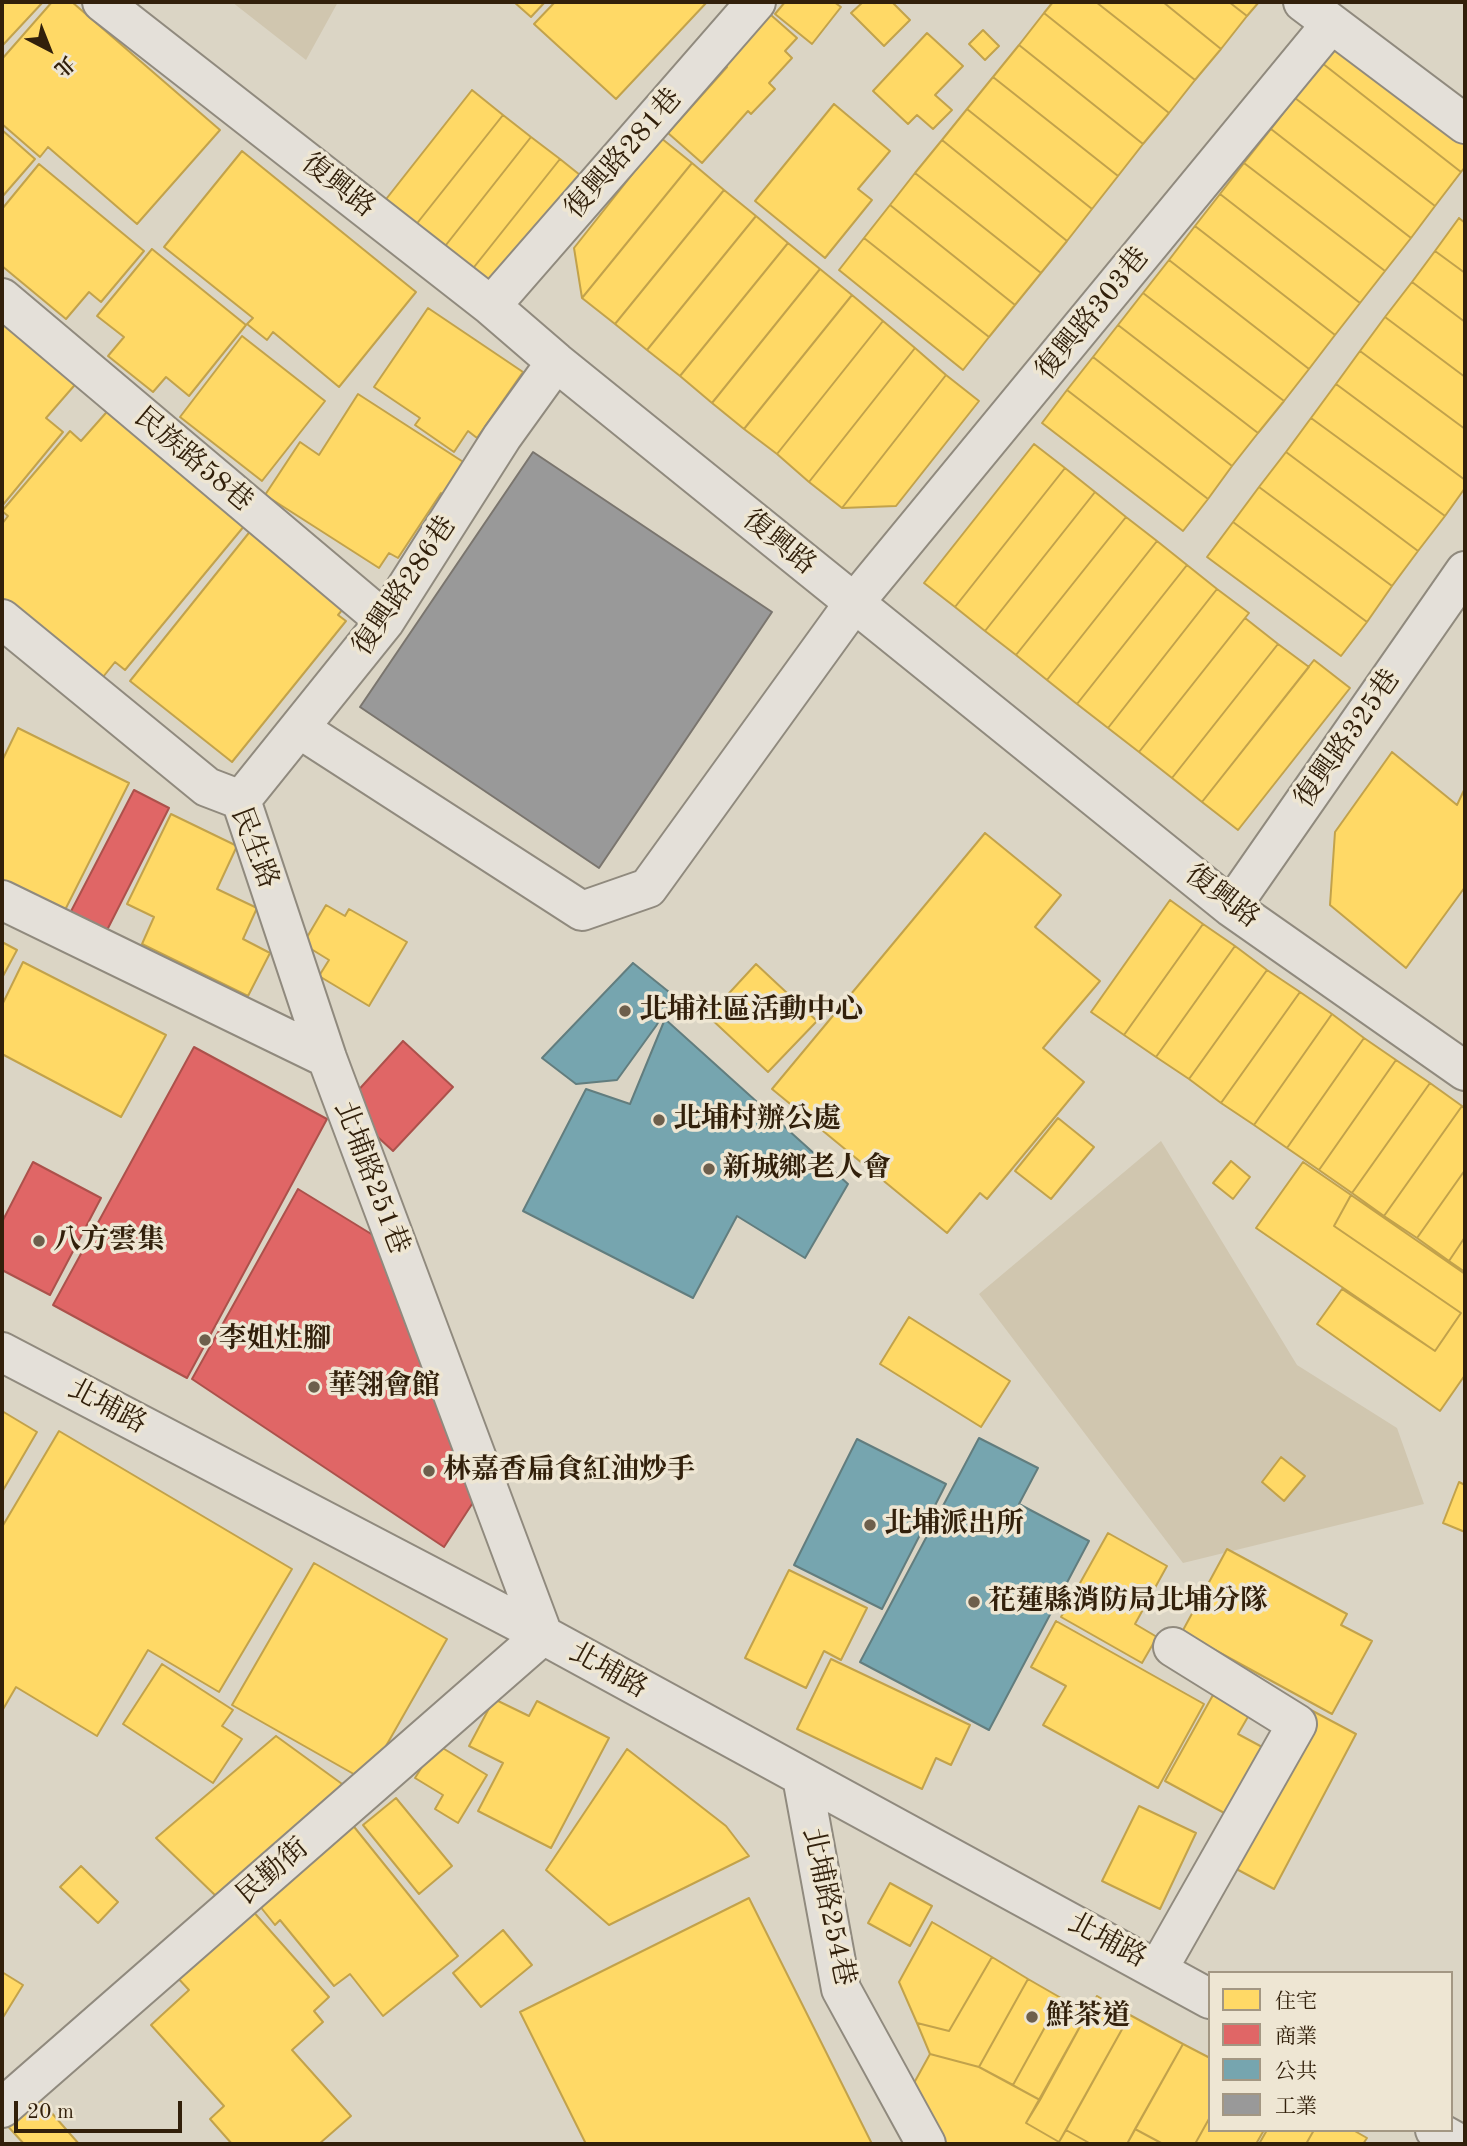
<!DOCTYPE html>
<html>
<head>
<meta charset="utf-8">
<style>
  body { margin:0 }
  #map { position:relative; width:1467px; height:2146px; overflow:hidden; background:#dbd5c5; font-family:"Old Standard TT","Noto Serif TC",serif }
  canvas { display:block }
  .frame { position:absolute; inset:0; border:4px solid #32200b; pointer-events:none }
  .legend { position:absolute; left:1208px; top:1971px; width:245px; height:161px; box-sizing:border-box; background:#eee6d3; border:2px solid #a39783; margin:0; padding:9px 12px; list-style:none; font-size:21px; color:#32200b }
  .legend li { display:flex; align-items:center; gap:14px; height:35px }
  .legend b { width:35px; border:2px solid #a39783 }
  .north { position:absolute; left:14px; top:14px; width:70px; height:70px; -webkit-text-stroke:5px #eee6d3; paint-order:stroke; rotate:138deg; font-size:19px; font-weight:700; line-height:28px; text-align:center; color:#32200b }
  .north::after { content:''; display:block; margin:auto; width:24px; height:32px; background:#32200b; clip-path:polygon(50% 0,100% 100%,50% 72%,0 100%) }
  .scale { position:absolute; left:14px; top:2101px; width:168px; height:32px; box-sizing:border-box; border:4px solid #32200b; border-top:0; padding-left:9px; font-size:21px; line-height:24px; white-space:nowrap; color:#32200b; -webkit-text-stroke:5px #eee6d3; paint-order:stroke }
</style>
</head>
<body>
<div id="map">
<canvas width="1467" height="2146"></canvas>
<div class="frame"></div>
<ul class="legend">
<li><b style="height:19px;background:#ffd966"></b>住宅</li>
<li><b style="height:19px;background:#e06666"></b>商業</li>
<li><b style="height:19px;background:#76a5af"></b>公共</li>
<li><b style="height:19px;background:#999"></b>工業</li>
</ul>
<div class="north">北</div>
<div class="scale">20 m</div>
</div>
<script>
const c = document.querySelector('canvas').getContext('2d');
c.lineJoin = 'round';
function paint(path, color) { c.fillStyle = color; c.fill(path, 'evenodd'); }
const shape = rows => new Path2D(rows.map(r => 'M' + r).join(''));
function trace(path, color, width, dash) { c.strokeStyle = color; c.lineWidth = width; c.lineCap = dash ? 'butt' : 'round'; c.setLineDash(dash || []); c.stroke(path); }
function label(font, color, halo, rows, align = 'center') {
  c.font = font + ' "Old Standard TT","Noto Serif TC",serif'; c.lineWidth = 7; c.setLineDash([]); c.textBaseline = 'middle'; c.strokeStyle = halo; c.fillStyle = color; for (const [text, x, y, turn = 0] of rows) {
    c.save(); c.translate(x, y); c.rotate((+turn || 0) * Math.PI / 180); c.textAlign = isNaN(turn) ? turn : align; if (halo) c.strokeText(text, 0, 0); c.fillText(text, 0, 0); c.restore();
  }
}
paint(shape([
  [232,2,338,2,306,60],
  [1161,1141,1297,1365,1397,1428,1424,1504,1183,1563,979,1294]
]), '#d0c6af');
const homes = shape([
  [2,2,43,2,2,46,2,2],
  [52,2,72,2,220,130,137,224,48,147,40,157,2,124,2,59,52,2],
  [514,2,545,2,531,17,514,2],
  [555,2,707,2,616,99,534,24,555,2],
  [785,2,834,2,841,7,812,44,775,14,785,2],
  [863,2,892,2,910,20,884,46,851,13,863,2],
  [1053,2,1096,2,1195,80,1169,113,1044,13,1053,2],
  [1096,2,1163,2,1221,49,1195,80,1096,2],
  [1163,2,1229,2,1247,16,1221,49,1163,2],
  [1229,2,1259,2,1247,16,1229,2],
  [763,8,797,38,785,51,792,58,769,83,775,89,751,114,748,111,702,163,668,133,727,67,716,58,763,8],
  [1044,13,1169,113,1143,144,1019,45,1044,13],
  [983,30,999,46,985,60,969,44,983,30],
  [1347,32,1465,124,1465,167,1461,172,1322,63,1347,32],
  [927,33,963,66,935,95,952,110,933,129,917,115,908,124,873,91,927,33],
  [1019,45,1143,144,1118,176,993,77,1019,45],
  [1322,63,1461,172,1435,206,1295,98,1322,63],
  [993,77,1118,176,1092,209,967,109,993,77],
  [472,90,503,115,403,241,372,217,472,90],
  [1295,98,1435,206,1411,238,1271,129,1295,98],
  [834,104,890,151,858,189,872,200,825,258,755,201,834,104],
  [967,109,1092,209,1067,241,942,140,967,109],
  [503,115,531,137,431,264,403,241,503,115],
  [1271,129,1411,238,1385,271,1244,163,1271,129],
  [2,130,35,159,2,197,2,130],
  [531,137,560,159,459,286,431,264,531,137],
  [661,138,692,163,582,298,574,248,661,138],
  [942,140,1067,241,1041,273,915,173,942,140],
  [242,151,416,292,339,387,273,332,267,340,247,324,253,318,164,247,242,151],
  [560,159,595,187,512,292,459,286,560,159],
  [692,163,724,190,615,324,582,298,692,163],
  [1244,163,1385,271,1360,303,1220,194,1244,163],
  [39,164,144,251,101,302,89,292,66,319,2,266,2,209,39,164],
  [915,173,1041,273,1015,305,890,205,915,173],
  [724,190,756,216,647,350,615,324,724,190],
  [1220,194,1360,303,1335,335,1195,226,1220,194],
  [890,205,1015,305,989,337,864,238,890,205],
  [756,216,788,243,680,376,647,350,756,216],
  [1459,218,1465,223,1465,273,1435,251,1459,218],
  [1195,226,1335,335,1309,369,1169,260,1195,226],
  [864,238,989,337,963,370,839,270,864,238],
  [788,243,820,269,712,403,680,376,788,243],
  [152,249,246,325,189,396,166,377,153,392,108,356,124,337,97,316,152,249],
  [1435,251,1465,273,1465,322,1412,282,1435,251],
  [1169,260,1309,369,1284,401,1143,293,1169,260],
  [820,269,852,295,744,429,712,403,820,269],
  [1412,282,1465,322,1465,377,1385,317,1412,282],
  [1143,293,1284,401,1258,433,1118,325,1143,293],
  [852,295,883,321,777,454,744,429,852,295],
  [428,308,523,372,477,438,468,431,454,452,415,425,420,418,374,387,428,308],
  [2,314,80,379,46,418,63,432,2,506,2,314],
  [1385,317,1465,377,1465,429,1360,351,1385,317],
  [883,321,915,348,809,482,777,454,883,321],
  [1118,325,1258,433,1232,466,1093,357,1118,325],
  [242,336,325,401,262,481,180,417,242,336],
  [915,348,946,375,842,508,809,482,915,348],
  [1360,351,1465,429,1465,480,1336,384,1360,351],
  [1093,357,1232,466,1208,499,1067,390,1093,357],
  [946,375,979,401,896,506,842,508,946,375],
  [1336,384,1465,480,1465,488,1445,516,1311,418,1336,384],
  [1067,390,1208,499,1183,531,1042,423,1067,390],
  [358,394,468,465,448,497,441,493,398,558,389,553,379,568,265,495,300,442,319,455,358,394],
  [112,406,245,525,125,670,115,662,99,682,2,599,2,524,8,516,2,511,70,431,81,441,112,406],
  [1311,418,1445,516,1418,551,1286,452,1311,418],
  [1034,444,1065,468,955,607,924,583,1034,444],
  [1286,452,1418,551,1392,586,1259,487,1286,452],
  [1065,468,1095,492,985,631,955,607,1065,468],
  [1259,487,1392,586,1367,622,1233,522,1259,487],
  [1095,492,1126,517,1016,655,985,631,1095,492],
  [1126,517,1157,541,1047,680,1016,655,1126,517],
  [1233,522,1367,622,1341,656,1207,557,1233,522],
  [252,529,347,604,338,615,346,621,232,762,130,681,252,529],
  [1157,541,1187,565,1077,704,1047,680,1157,541],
  [1187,565,1217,589,1108,728,1077,704,1187,565],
  [1217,589,1249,613,1139,752,1108,728,1217,589],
  [1245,618,1278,644,1172,778,1139,752,1245,618],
  [1278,644,1309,667,1202,802,1172,778,1278,644],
  [1314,660,1350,688,1238,830,1202,802,1314,660],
  [18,728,129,783,64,912,2,881,2,761,18,728],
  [1392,752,1457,805,1465,788,1465,887,1406,968,1330,905,1335,832,1392,752],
  [171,814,237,846,217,889,257,908,243,939,270,953,248,996,142,944,154,917,127,904,171,814],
  [985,833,1061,895,1035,927,1100,981,1043,1048,1084,1082,987,1199,980,1193,947,1233,772,1089,985,833],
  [1170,900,1203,924,1124,1035,1091,1012,1170,900],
  [326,905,345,916,349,909,407,942,369,1006,319,976,329,960,303,944,326,905],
  [1203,924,1235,946,1156,1057,1124,1035,1203,924],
  [2,942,17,950,2,978,2,942],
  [1235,946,1267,970,1189,1079,1156,1057,1235,946],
  [23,962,166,1035,121,1117,2,1054,2,1005,23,962],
  [756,964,817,1021,768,1072,708,1016,756,964],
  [1267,970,1300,992,1221,1103,1189,1079,1267,970],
  [1300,992,1332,1014,1254,1125,1221,1103,1300,992],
  [1332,1014,1364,1038,1287,1148,1254,1125,1332,1014],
  [1364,1038,1396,1060,1319,1170,1287,1148,1364,1038],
  [1396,1060,1430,1083,1352,1193,1319,1170,1396,1060],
  [1430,1083,1462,1106,1384,1216,1352,1193,1430,1083],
  [1462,1106,1465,1109,1465,1170,1417,1238,1384,1216,1462,1106],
  [1058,1118,1094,1147,1051,1199,1015,1171,1058,1118],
  [1231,1161,1250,1177,1233,1199,1213,1183,1231,1161],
  [1303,1162,1351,1195,1334,1226,1461,1313,1435,1351,1256,1228,1303,1162],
  [1465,1170,1465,1237,1449,1261,1417,1238,1465,1170],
  [1351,1195,1465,1274,1465,1375,1440,1411,1317,1324,1342,1289,1435,1351,1461,1313,1334,1226,1351,1195],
  [1465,1237,1465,1272,1449,1261,1465,1237],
  [909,1317,1010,1381,981,1427,880,1364,909,1317],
  [2,1411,37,1432,2,1492,2,1411],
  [59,1431,292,1569,219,1692,148,1650,97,1736,16,1687,2,1711,2,1527,59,1431],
  [1281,1457,1305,1476,1284,1501,1262,1482,1281,1457],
  [1459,1482,1465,1485,1465,1532,1443,1523,1459,1482],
  [1108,1533,1167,1566,1135,1624,1157,1637,1142,1663,1061,1617,1108,1533],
  [1227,1549,1347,1614,1341,1625,1372,1641,1332,1714,1182,1632,1227,1549],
  [314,1563,447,1639,366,1781,232,1705,314,1563],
  [789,1570,867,1608,841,1660,824,1651,806,1688,745,1658,789,1570],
  [1056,1621,1204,1704,1158,1788,1043,1725,1066,1686,1031,1667,1056,1621],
  [831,1659,970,1725,951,1765,936,1758,922,1789,797,1729,831,1659],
  [162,1664,233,1710,222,1726,242,1739,213,1783,123,1724,162,1664],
  [1213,1695,1249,1715,1238,1734,1264,1748,1228,1815,1165,1781,1213,1695],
  [494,1699,529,1716,537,1701,609,1738,551,1848,478,1811,503,1763,469,1746,494,1699],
  [1309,1709,1356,1734,1274,1889,1227,1864,1309,1709],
  [276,1736,349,1789,218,1898,156,1838,276,1736],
  [436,1744,487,1775,458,1823,435,1809,443,1795,415,1778,436,1744],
  [627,1749,726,1826,749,1856,609,1925,546,1870,627,1749],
  [396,1798,452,1866,419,1894,363,1825,396,1798],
  [1139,1806,1196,1833,1160,1909,1102,1881,1139,1806],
  [351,1823,458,1956,383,2016,350,1974,334,1986,280,1920,275,1925,255,1900,351,1823],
  [81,1866,118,1902,98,1923,60,1887,81,1866],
  [890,1883,932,1906,910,1946,868,1923,890,1883],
  [749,1898,872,2144,586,2144,520,2012,749,1898],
  [251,1909,329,1997,314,2011,323,2022,292,2050,351,2116,319,2144,232,2144,210,2119,224,2106,151,2025,189,1990,176,1976,251,1909],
  [932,1922,992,1957,949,2031,917,2023,899,1982,932,1922],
  [503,1930,532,1965,481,2007,453,1973,503,1930],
  [992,1957,1028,1979,979,2067,930,2054,917,2023,949,2031,992,1957],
  [2,1972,23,1985,2,2019,2,1972],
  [1028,1979,1061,1998,1013,2085,979,2067,1028,1979],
  [1097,1996,1130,2015,1059,2142,1026,2123,1097,1996],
  [1061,1998,1088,2012,1040,2100,1013,2085,1061,1998],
  [1130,2015,1183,2044,1127,2144,1091,2144,1066,2130,1130,2015],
  [1183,2044,1210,2058,1210,2117,1195,2144,1163,2144,1135,2129,1183,2044],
  [930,2054,979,2067,1040,2100,1026,2123,1059,2142,1066,2130,1091,2144,946,2144,914,2083,930,2054],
  [35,2094,79,2144,24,2144,4,2122,35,2094],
  [1210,2117,1210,2130,1264,2130,1256,2144,1195,2144,1210,2117],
  [1135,2129,1163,2144,1127,2144,1135,2129],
  [1267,2130,1314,2130,1306,2144,1259,2144,1267,2130],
  [1314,2130,1353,2130,1367,2138,1363,2144,1306,2144,1314,2130]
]);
paint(homes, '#ffd966');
trace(homes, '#c2a24b', 2);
const shops = shape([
  [134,790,169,808,103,938,67,919,134,790],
  [403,1041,453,1087,393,1151,344,1106,403,1041],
  [194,1047,327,1119,187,1378,53,1305,194,1047],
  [33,1162,101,1198,50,1295,2,1270,2,1222,33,1162],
  [298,1189,381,1240,474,1501,444,1547,192,1379,298,1189]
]);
paint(shops, '#e06666');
trace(shops, '#ac514b', 2);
const public = shape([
  [633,963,674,996,656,1026,617,1080,576,1084,542,1058,633,963],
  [665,1019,848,1184,805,1258,737,1216,693,1298,523,1211,586,1089,630,1104,665,1019],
  [979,1438,1038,1468,1019,1504,1089,1541,989,1730,860,1662,979,1438],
  [857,1439,946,1484,882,1609,794,1565,857,1439]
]);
paint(public, '#76a5af');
trace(public, '#627d7e', 2);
const industry = shape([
  [533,452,772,612,599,868,360,707,533,452]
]);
paint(industry, '#999');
trace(industry, '#7a756e', 2);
const minor = shape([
  [102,2,491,306,556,362,1231,907,1465,1071],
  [1303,2,1465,124],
  [2,298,385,621],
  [491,306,756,2],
  [2,619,207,787,241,800,327,1058,543,1635,2,2108],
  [300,729,582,911,648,888,854,603,1331,24],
  [241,800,385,621,502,437,556,362],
  [2,900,327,1058],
  [1231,907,1465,571],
  [2,1352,543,1635,1210,1999],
  [802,1777,841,1989,926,2144],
  [1158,1969,1297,1724,1173,1647],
  [1435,2130,1460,2144]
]);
trace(minor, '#908a7e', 42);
trace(minor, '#e4e0d9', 38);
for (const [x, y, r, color] of [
  [625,1011,7,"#6d5f4c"],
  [659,1120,7,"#6d5f4c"],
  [709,1169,7,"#6d5f4c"],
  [39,1241,7,"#6d5f4c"],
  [205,1340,7,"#6d5f4c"],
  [314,1387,7,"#6d5f4c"],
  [429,1471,7,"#6d5f4c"],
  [870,1525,7,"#6d5f4c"],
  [974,1602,7,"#6d5f4c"],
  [1032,2017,7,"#6d5f4c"]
]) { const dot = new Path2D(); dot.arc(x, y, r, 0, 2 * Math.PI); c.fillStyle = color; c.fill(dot); trace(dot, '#eee6d3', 2.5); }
label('28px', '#32200b', '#eee6d3', [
  ["復興路281巷",624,154,-49],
  ["復興路",338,186,38],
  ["復興路303巷",1093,314,-51],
  ["民族路58巷",193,460,40],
  ["復興路",779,543,39],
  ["復興路286巷",405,586,-56],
  ["復興路325巷",1348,739,-55],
  ["民生路",254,848,69],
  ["復興路",1222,897,37],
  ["北埔路251巷",371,1178,69],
  ["北埔路",107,1407,28],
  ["北埔路",608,1671,29],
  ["民勤街",273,1872,-41],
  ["北埔路254巷",828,1907,78],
  ["北埔路",1107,1941,28]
]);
label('bold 28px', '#32200b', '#eee6d3', [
  ["北埔社區活動中心",639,1011],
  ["北埔村辦公處",673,1120],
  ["新城鄉老人會",723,1169],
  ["八方雲集",53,1241],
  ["李姐灶腳",219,1340],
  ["華翎會館",328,1387],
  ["林嘉香扁食紅油炒手",443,1471],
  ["北埔派出所",884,1525],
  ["花蓮縣消防局北埔分隊",988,1602],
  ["鮮茶道",1046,2017]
], 'left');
</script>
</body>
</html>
